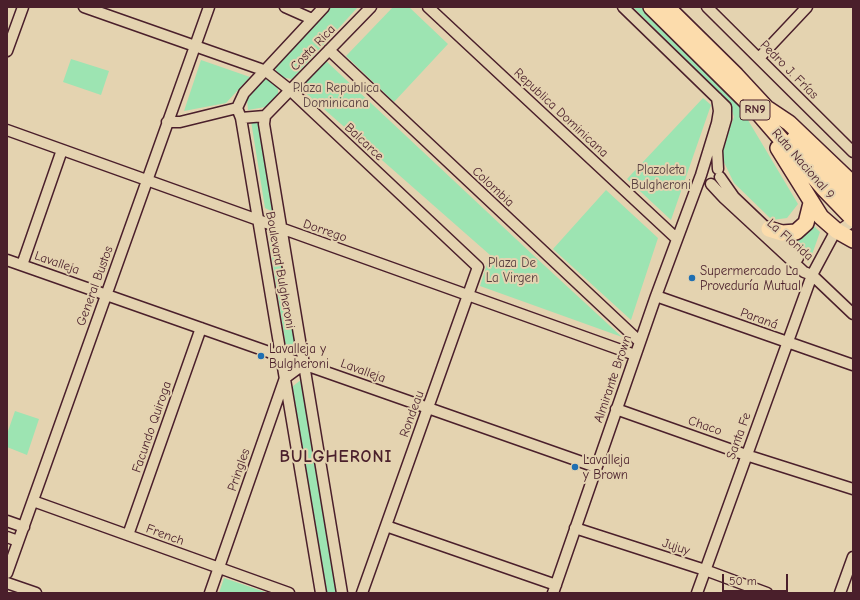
<!DOCTYPE html>
<html>
<head>
<meta charset="utf-8">
<style>
  body { margin:0 }
  #map { position:relative; width:860px; height:600px; overflow:hidden; background:#e4d3b0; font-family:"Comic Neue",sans-serif }
  canvas { display:block }
  .frame { position:absolute; inset:0; border:8px solid #4a1f2b; pointer-events:none }
  .scale { position:absolute; left:722px; top:574px; width:66px; height:18px; box-sizing:border-box; border:2px solid #4a1f2b; border-top:0; padding-left:5px; font-size:12px; line-height:14px; white-space:nowrap; color:#4a1f2b; -webkit-text-stroke:3px #e4d3b0; paint-order:stroke }
</style>
</head>
<body>
<div id="map">
<canvas width="860" height="600"></canvas>
<div class="frame"></div>
<div class="scale">50 m</div>
</div>
<script>
const c = document.querySelector('canvas').getContext('2d');
c.lineJoin = 'round';
function paint(path, color) { c.fillStyle = color; c.fill(path, 'evenodd'); }
const shape = rows => new Path2D(rows.map(r => 'M' + r).join(''));
function trace(path, color, width, dash) { c.strokeStyle = color; c.lineWidth = width; c.lineCap = dash ? 'butt' : 'round'; c.setLineDash(dash || []); c.stroke(path); }
function label(font, color, halo, rows, align = 'center') {
  c.font = font + ' "Comic Neue",sans-serif'; c.lineWidth = 4; c.setLineDash([]); c.textBaseline = 'middle'; c.strokeStyle = halo; c.fillStyle = color; for (const [text, x, y, turn = 0] of rows) {
    c.save(); c.translate(x, y); c.rotate((+turn || 0) * Math.PI / 180); c.textAlign = isNaN(turn) ? turn : align; if (halo) c.strokeText(text, 0, 0); c.fillText(text, 0, 0); c.restore();
  }
}
paint(shape([
  [328,7,358,7,292,79,280,77,276,71,276,64],
  [393,7,409,7,448,44,394,102,346,56],
  [633,7,642,7,736,100,798,204,787,218,772,220,734,183,720,154,734,117,729,102],
  [71,59,109,71,101,95,63,82],
  [201,60,250,77,226,103,184,111],
  [325,60,532,254,622,337,480,286,490,255,300,88],
  [269,79,278,89,278,94,265,107,248,110,247,99,264,80],
  [703,98,711,105,671,220,627,179],
  [258,120,275,213,265,208,251,121],
  [606,190,658,238,631,320,553,249],
  [812,224,820,232,809,263,783,241],
  [277,231,298,353,286,347,268,232],
  [302,379,336,591,337,593,327,593,292,387],
  [15,411,39,419,27,455,7,447,7,434],
  [224,578,268,593,219,593]
]), '#9de4b2');
const minor = shape([
  [84,7,266,71,290,90,478,267,362,593],
  [285,7,312,19],
  [324,7,244,93,237,108,241,118,265,116,371,7],
  [428,7,677,239],
  [623,7,726,107,726,119,717,150,718,169],
  [707,7,853,152],
  [329,50,640,342],
  [7,51,23,7],
  [759,58,807,7],
  [265,116,264,124,342,593],
  [241,118,321,593],
  [167,122,180,122,237,108],
  [7,130,635,355],
  [720,177,734,197,798,258],
  [711,184,724,198,804,272,812,275,853,314],
  [7,260,596,467],
  [22,265,62,150],
  [656,296,853,365],
  [616,409,746,455,853,489],
  [33,501,289,593],
  [7,521,24,527],
  [386,526,556,585],
  [575,528,705,570,767,593],
  [128,535,201,328],
  [7,537,18,541],
  [7,573,209,7],
  [7,583,36,593],
  [210,593,285,378,304,364],
  [553,593,656,296,701,175,717,123,719,111,717,98],
  [697,593,812,275,834,234,853,221],
  [840,593,853,557]
]);
const highway = shape([
  [651,7,760,115,824,189,853,219],
  [667,7,736,75,774,116],
  [768,109,789,123,853,184],
  [794,139,853,203],
  [778,148,821,217,837,231,853,240],
  [769,229,782,233,796,232,806,223,811,203]
]);
trace(minor, '#4a1f2b', 13);
trace(highway, '#4a1f2b', 18);
trace(minor, '#e4d3b0', 10);
trace(highway, '#fcdcac', 15);
for (const [x, y, r, color] of [
  [692,278,4,"#1f6fb2"],
  [261,356,4,"#1f6fb2"],
  [575,467,4,"#1f6fb2"]
]) { const dot = new Path2D(); dot.arc(x, y, r, 0, 2 * Math.PI); c.fillStyle = color; c.fill(dot); trace(dot, '#e4d3b0', 1.5); }
for (const [x, y, w] of [
  [755,110,30]
]) { const box = new Path2D(); box.roundRect(x - w / 2, y - 10, w, 20, 3); c.fillStyle = '#e4d3b0'; c.fill(box); trace(box, '#4a1f2b', 1); }
label('bold 12px', '#4a1f2b', null, [
  ["RN9",755,110]
]);
label('13px', '#4a1f2b', '#e4d3b0', [
  ["Costa Rica",313,48,-46],
  ["Pedro J. Frías",789,70,45],
  ["Republica Dominicana",561,113,43],
  ["Balcarce",364,142,43],
  ["Ruta Nacional 9",803,164,49],
  ["Colombia",493,187,43],
  ["Dorrego",325,231,19],
  ["La Florida",790,240,41],
  ["Lavalleja",57,263,19],
  ["Boulevard Bulgheroni",280,270,80],
  ["General Bustos",95,286,-70],
  ["Paraná",759,319,20],
  ["Lavalleja",363,371,20],
  ["Almirante Brown",613,379,-71],
  ["Rondeau",412,414,-70],
  ["Chaco",705,426,19],
  ["Facundo Quiroga",152,427,-71],
  ["Santa Fe",739,436,-70],
  ["Pringles",239,470,-71],
  ["French",165,535,20],
  ["Jujuy",676,547,18]
]);
label('13px', '#563d3f', '#e4d3b0', [
  ["Plaza Republica",336,88],
  ["Dominicana",336,103],
  ["Plazoleta",661,170],
  ["Bulgheroni",661,185],
  ["Plaza De",512,263],
  ["La Virgen",512,278]
]);
label('13px', '#4a1f2b', '#e4d3b0', [
  ["Supermercado La",700,271],
  ["Proveduría Mutual",700,286],
  ["Lavalleja y",269,349],
  ["Bulgheroni",269,364],
  ["Lavalleja",583,460],
  ["y Brown",583,475]
], 'left');
c.letterSpacing = '1px';
label('bold 17px', '#4a1f2b', '#e4d3b0', [
  ["BULGHERONI",336,457]
]);
c.letterSpacing = '0px';
</script>
</body>
</html>
